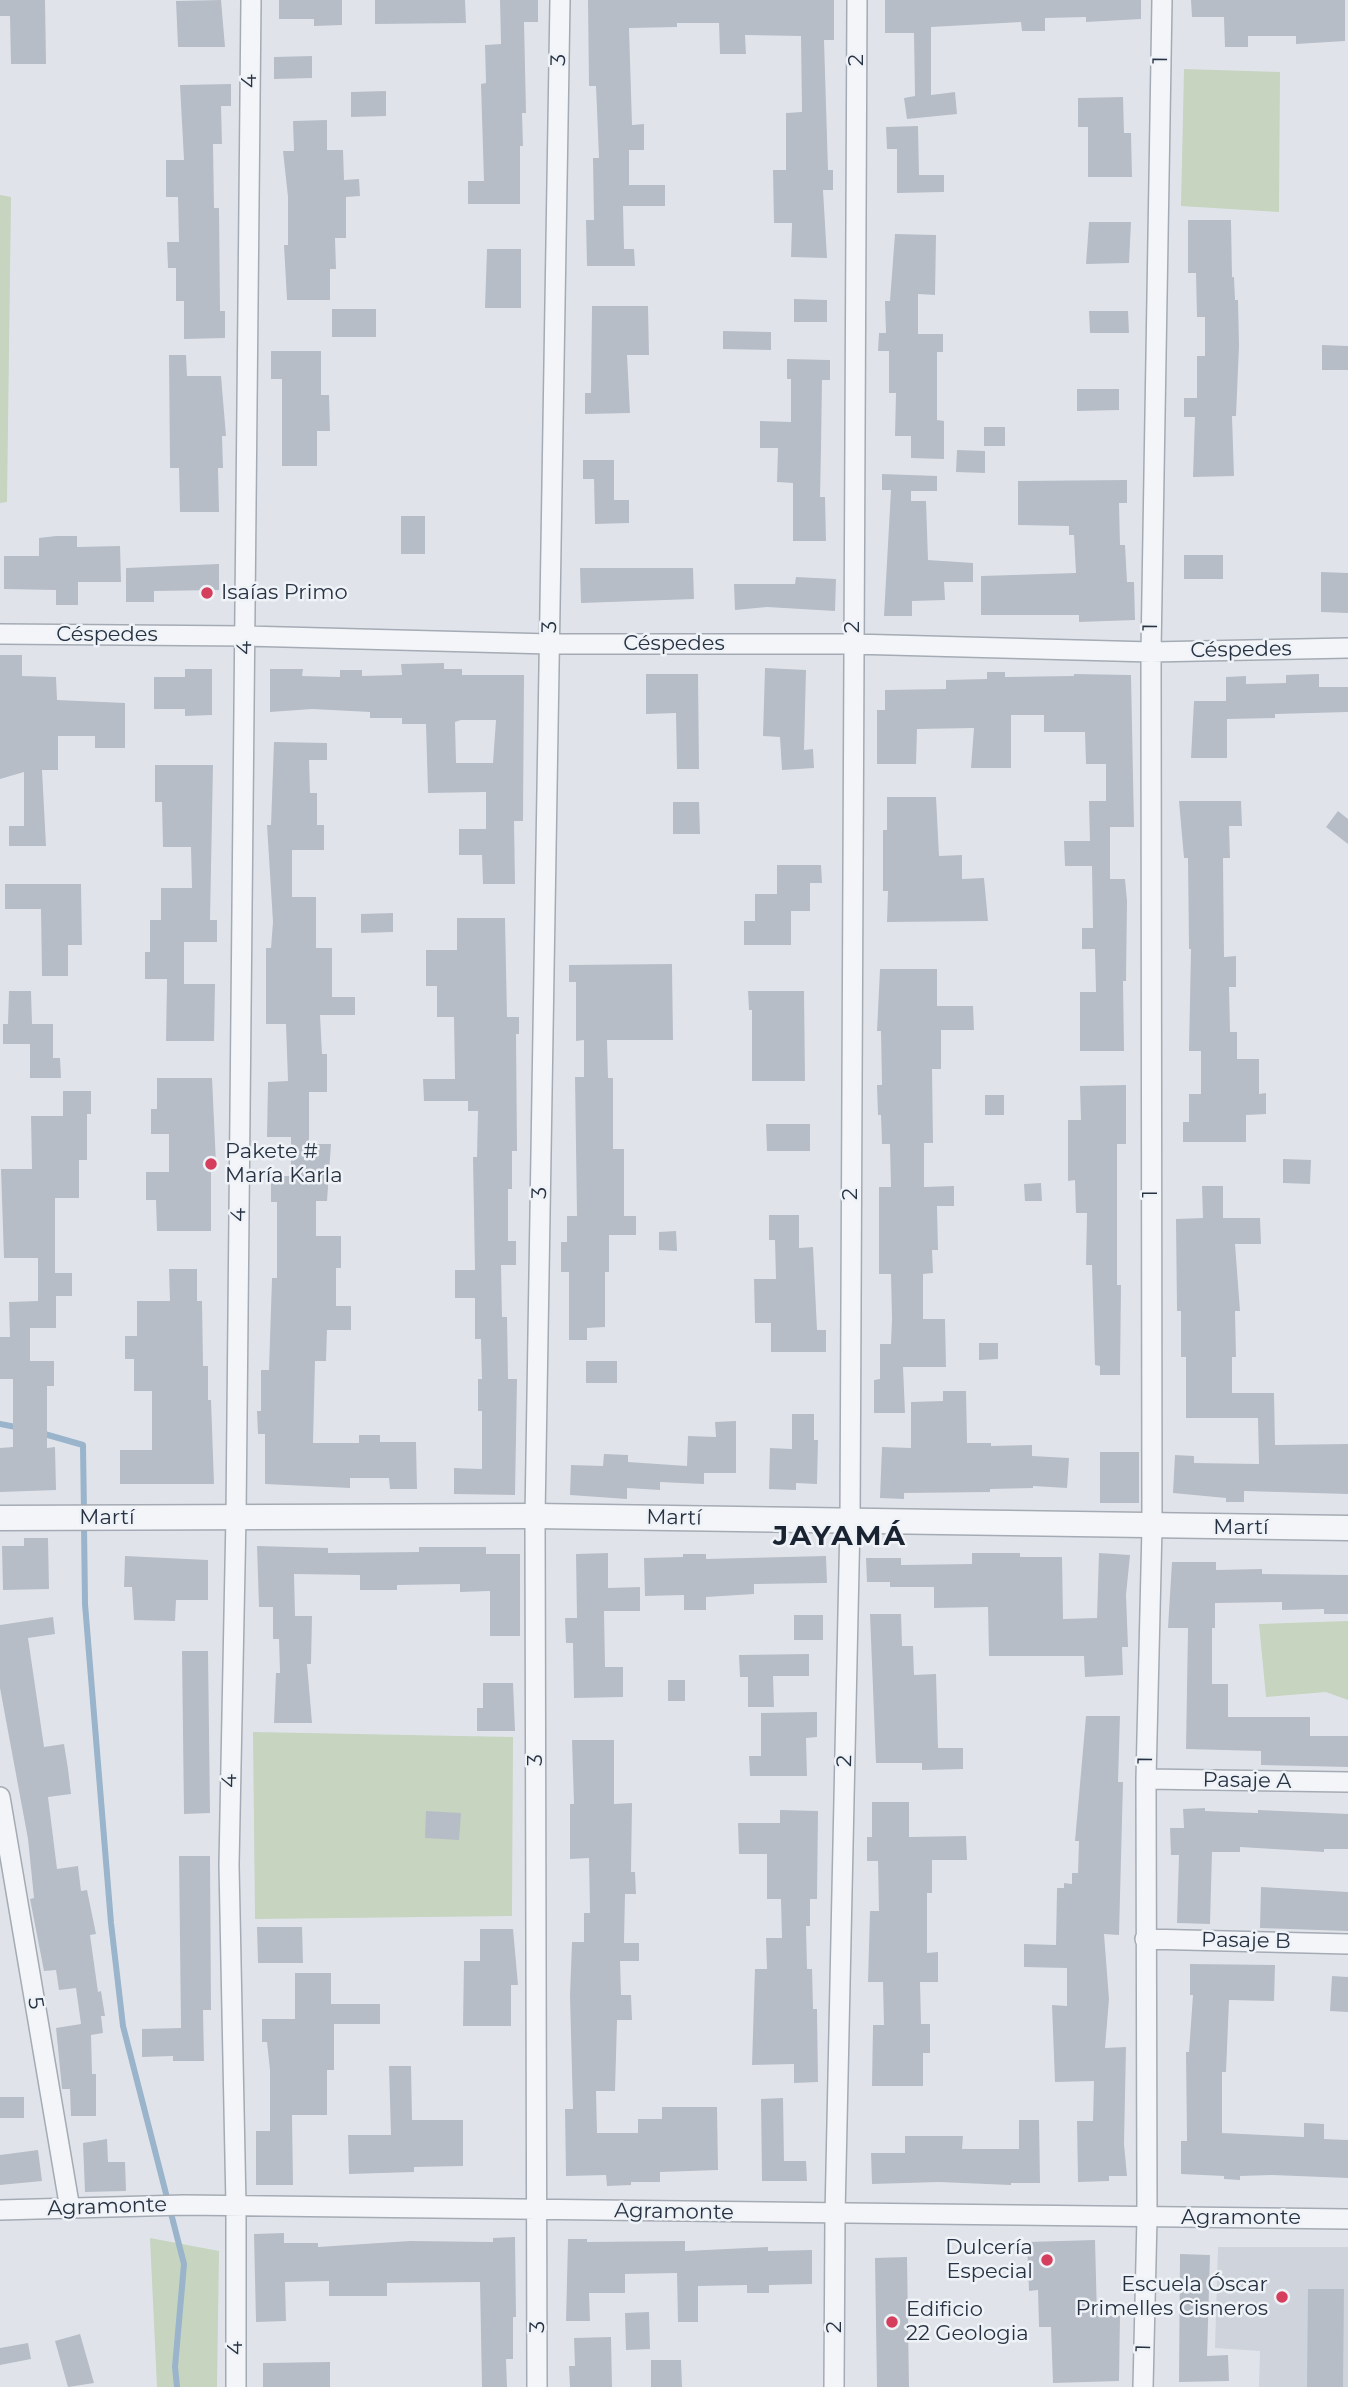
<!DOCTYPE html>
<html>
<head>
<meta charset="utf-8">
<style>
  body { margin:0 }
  canvas { display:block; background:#e0e4ea }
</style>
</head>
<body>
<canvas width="1348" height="2387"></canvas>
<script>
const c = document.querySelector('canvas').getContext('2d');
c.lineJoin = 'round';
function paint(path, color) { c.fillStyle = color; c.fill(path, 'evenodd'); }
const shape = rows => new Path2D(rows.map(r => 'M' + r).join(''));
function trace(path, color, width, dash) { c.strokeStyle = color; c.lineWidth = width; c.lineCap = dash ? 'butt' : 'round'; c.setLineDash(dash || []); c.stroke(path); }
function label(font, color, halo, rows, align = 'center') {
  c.font = font + ' Montserrat,sans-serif'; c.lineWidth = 5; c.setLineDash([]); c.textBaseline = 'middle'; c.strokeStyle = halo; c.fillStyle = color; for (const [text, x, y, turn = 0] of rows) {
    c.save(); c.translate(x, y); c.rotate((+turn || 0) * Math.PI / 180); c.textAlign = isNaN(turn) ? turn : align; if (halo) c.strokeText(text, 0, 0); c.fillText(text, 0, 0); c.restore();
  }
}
paint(shape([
  [1218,2247,1348,2247,1348,2387,1259,2387,1260,2351,1215,2348]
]), '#ced3dc');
paint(shape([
  [1184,69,1280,72,1279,212,1181,206],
  [0,195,11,197,7,502,0,503],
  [1348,1621,1348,1700,1326,1692,1266,1697,1259,1624],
  [253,1732,513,1737,512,1916,255,1919],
  [150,2238,219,2251,217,2387,157,2387]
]), '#c6d4c0');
trace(shape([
  [0,1424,21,1428],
  [41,1433,83,1445,84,1513],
  [84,1524,85,1604,111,1923,123,2026,184,2264,175,2367,177,2387]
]), '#99b4cb', 6);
paint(shape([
  [0,0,45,0,46,64,11,64,10,16,0,16],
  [221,0,225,47,178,47,176,1],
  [279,0,342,0,342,25,314,26,314,19,279,19],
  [375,0,465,0,466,23,375,24],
  [500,0,538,0,538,22,524,22,526,113,522,113,523,146,520,146,520,204,468,204,468,181,484,181,481,84,486,83,485,45,501,44],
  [588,0,834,0,834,40,824,40,828,170,833,170,833,190,823,190,827,258,791,257,792,223,774,223,773,170,786,170,786,113,802,112,801,36,745,35,746,54,720,54,719,23,677,23,677,27,629,28,632,125,644,124,644,150,629,150,629,185,665,185,665,206,623,206,624,249,634,249,635,266,587,266,586,220,594,220,593,158,599,158,596,86,589,86],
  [885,0,1141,0,1141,19,1086,22,1086,17,1045,18,1045,31,1022,31,1021,22,931,27,931,95,955,92,957,114,907,119,904,98,915,96,914,33,885,33],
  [1191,0,1345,0,1345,41,1296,44,1296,36,1248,36,1248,47,1225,47,1224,17,1192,17],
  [312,56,312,78,274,79,274,57],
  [231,84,231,106,221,106,222,144,213,144,214,208,219,208,220,311,225,311,225,338,184,339,184,301,176,301,176,268,168,268,167,242,179,242,178,197,166,197,166,160,184,160,180,85],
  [386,91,386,116,351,117,351,92],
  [1123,97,1124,133,1131,133,1132,177,1088,177,1088,127,1078,127,1078,98],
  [327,120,327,150,343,150,344,180,359,179,360,196,346,197,346,238,335,238,336,269,330,269,330,300,287,300,284,245,288,245,288,197,283,151,294,151,293,121],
  [918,126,919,175,944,175,944,192,897,193,897,149,887,149,886,127],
  [1188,220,1231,220,1232,277,1234,277,1235,300,1238,300,1239,346,1236,416,1232,416,1234,476,1193,477,1195,417,1184,417,1184,398,1197,398,1197,356,1205,356,1205,317,1197,317,1196,273,1188,273],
  [1089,222,1131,222,1129,263,1086,264],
  [895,234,936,235,935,295,918,294,918,334,943,334,943,352,937,352,937,420,944,421,944,459,911,458,911,436,895,436,896,393,889,393,889,351,878,351,879,333,886,333,885,301,890,301],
  [487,249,521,249,521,308,485,308],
  [794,299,827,300,827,322,794,322],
  [592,306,648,306,649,355,627,355,630,413,585,414,585,393,591,393],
  [332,309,376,309,376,337,332,337],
  [1089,311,1128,311,1129,333,1090,333],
  [723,331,771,332,771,350,723,349],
  [1322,345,1348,346,1348,370,1322,370],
  [271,351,321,351,321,395,329,395,330,431,317,431,317,466,282,466,282,379,271,379],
  [169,355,186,355,187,376,221,376,226,436,222,436,223,468,218,468,219,512,180,512,179,468,170,468],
  [787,359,830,360,830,380,822,380,821,449,820,497,825,497,826,541,793,541,793,483,777,482,778,448,760,448,760,421,791,422,791,379,787,379],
  [1077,389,1119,389,1119,410,1077,411],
  [984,427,1005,427,1005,446,984,446],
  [957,450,985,451,985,473,956,472],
  [583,460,614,460,614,500,629,500,629,523,595,524,594,479,583,479],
  [882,474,937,476,937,491,911,491,911,501,926,501,928,560,973,563,973,582,944,582,945,600,912,601,912,616,884,616,891,490,882,490],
  [1127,480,1127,503,1119,503,1120,545,1125,545,1127,582,1134,582,1135,620,1079,622,1079,615,981,615,981,576,1076,573,1074,535,1069,535,1069,526,1018,525,1018,481],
  [401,516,425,516,425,554,401,554],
  [56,536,77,536,77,547,120,546,121,582,78,582,78,605,56,605,56,590,4,589,4,556,39,556,39,538],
  [1184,555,1223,555,1223,579,1184,579],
  [219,564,219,590,154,591,154,602,126,602,126,568],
  [580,568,693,568,694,599,581,603],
  [1321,572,1348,573,1348,613,1321,612],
  [796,577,836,579,835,611,767,607,735,610,734,584,795,584],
  [0,655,22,655,22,676,56,677,57,700,125,703,125,748,95,748,95,736,58,736,58,770,42,770,46,846,9,846,9,826,24,826,24,772,0,779],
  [444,663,444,669,462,669,462,675,524,675,523,821,514,821,515,884,483,884,482,855,459,855,459,829,486,829,486,792,428,793,426,724,402,724,402,718,370,718,370,712,312,709,270,712,270,669,303,669,302,676,340,677,340,670,362,670,362,676,402,675,401,664],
  [461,720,496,720,493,763,456,763,455,722],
  [765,668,806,670,804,750,813,749,814,768,782,770,780,737,763,736],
  [185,669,212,669,212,715,185,716,185,709,154,709,154,677,185,677],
  [987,672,1005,672,1005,677,1074,676,1074,674,1131,675,1134,827,1110,827,1110,879,1125,879,1127,901,1126,981,1123,981,1124,1051,1080,1051,1080,992,1096,992,1095,949,1082,949,1082,928,1093,928,1092,866,1065,866,1064,841,1090,841,1089,801,1106,801,1106,764,1086,764,1085,732,1044,732,1044,715,1011,715,1011,768,971,768,974,728,917,729,916,764,877,764,877,710,885,710,885,690,946,689,946,680,987,679],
  [646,674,698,674,699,769,677,769,676,713,646,714],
  [1319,674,1319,687,1348,687,1348,712,1275,714,1275,718,1227,719,1227,758,1191,758,1194,701,1226,701,1226,677,1246,676,1246,684,1286,683,1286,675],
  [274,742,327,743,327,760,309,760,310,793,317,793,317,825,324,825,324,850,292,850,292,897,316,897,316,948,332,948,332,997,355,997,355,1015,320,1015,322,1054,327,1054,327,1092,309,1092,309,1144,331,1144,327,1201,316,1201,316,1236,341,1236,341,1268,336,1268,336,1306,351,1306,351,1330,327,1330,326,1361,315,1361,313,1443,359,1443,359,1435,380,1435,380,1442,416,1442,417,1489,390,1489,389,1478,350,1478,350,1488,265,1484,265,1434,258,1434,257,1411,261,1411,261,1370,269,1370,272,1278,277,1278,277,1202,271,1202,271,1176,291,1176,291,1137,267,1137,268,1082,288,1081,286,1024,266,1024,266,948,271,948,273,922,267,825,271,825],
  [155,765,213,765,210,920,217,920,217,942,184,942,184,984,215,984,214,1041,166,1041,167,979,145,979,145,952,150,952,150,920,161,920,161,888,192,888,191,847,163,847,162,802,155,802],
  [887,797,936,797,939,856,962,855,962,879,984,878,988,921,887,922,888,891,883,891,883,830,887,830],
  [1179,801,1241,801,1242,826,1229,826,1230,858,1223,858,1224,957,1236,956,1236,987,1229,987,1230,1032,1237,1032,1237,1059,1259,1059,1259,1094,1266,1093,1266,1114,1246,1115,1246,1142,1183,1142,1183,1122,1189,1122,1189,1094,1201,1094,1201,1051,1189,1051,1191,949,1189,949,1188,858,1184,858],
  [673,802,699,802,700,834,673,834],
  [1338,811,1348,819,1348,844,1326,827],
  [777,865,821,865,822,883,810,883,810,911,791,911,791,945,744,945,744,921,755,921,755,894,777,894],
  [5,884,81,884,82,945,68,945,68,976,42,976,41,909,5,909],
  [393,913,393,932,361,933,361,914],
  [457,918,505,918,507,1017,519,1017,519,1034,516,1034,517,1151,512,1151,512,1189,508,1189,508,1241,516,1241,516,1265,501,1265,502,1317,507,1317,508,1379,517,1379,515,1495,454,1494,454,1468,482,1469,482,1411,478,1411,478,1379,482,1379,481,1339,475,1339,475,1298,455,1298,455,1270,475,1270,473,1157,477,1157,478,1111,468,1111,468,1101,424,1101,423,1079,455,1079,454,1017,437,1017,437,986,426,986,426,950,457,950],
  [672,964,673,1040,607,1040,608,1078,613,1078,613,1149,624,1149,624,1216,636,1216,636,1235,609,1235,609,1272,605,1272,605,1327,587,1328,587,1340,569,1340,569,1272,561,1272,561,1242,567,1242,567,1216,577,1216,575,1077,584,1077,584,1040,576,1041,576,982,569,982,569,965],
  [880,969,937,969,937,1006,973,1006,974,1030,941,1030,941,1069,932,1069,933,1143,924,1143,924,1187,954,1186,954,1206,937,1206,938,1250,932,1250,933,1273,923,1274,923,1319,945,1319,946,1367,903,1367,905,1413,874,1413,874,1380,880,1379,880,1344,891,1344,892,1319,891,1274,879,1274,879,1187,891,1187,890,1144,882,1144,881,1115,878,1115,877,1085,882,1085,881,1031,877,1031],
  [9,991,31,991,32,1024,53,1024,53,1058,60,1058,61,1078,30,1078,30,1044,3,1044,3,1024,8,1024],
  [748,991,804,991,805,1081,752,1081,752,1010,749,1010],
  [157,1078,212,1078,216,1164,211,1164,211,1231,157,1231,156,1200,146,1200,146,1172,169,1172,169,1134,151,1134,151,1109,157,1109],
  [1126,1085,1126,1144,1117,1144,1117,1285,1121,1285,1120,1375,1100,1375,1100,1366,1095,1365,1092,1265,1086,1265,1087,1213,1076,1213,1075,1180,1068,1181,1068,1120,1081,1120,1080,1086],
  [63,1091,91,1091,91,1114,87,1114,87,1160,79,1160,79,1198,55,1198,55,1273,72,1273,72,1296,56,1296,56,1328,30,1328,30,1361,54,1361,54,1386,47,1386,47,1448,55,1447,56,1490,0,1492,0,1448,13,1447,13,1379,0,1379,0,1337,10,1337,9,1302,38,1301,38,1258,4,1258,1,1169,32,1169,31,1116,63,1116],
  [985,1095,1004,1095,1004,1115,985,1115],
  [766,1124,810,1124,810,1151,767,1151],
  [1283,1159,1311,1160,1310,1184,1283,1183],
  [1041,1183,1042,1201,1025,1201,1024,1184],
  [1202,1186,1223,1186,1223,1218,1260,1218,1261,1244,1235,1244,1240,1311,1235,1311,1236,1357,1232,1357,1232,1393,1274,1393,1275,1445,1348,1444,1348,1494,1244,1491,1244,1502,1226,1502,1226,1498,1173,1493,1175,1455,1194,1456,1194,1463,1259,1464,1258,1418,1186,1418,1186,1357,1181,1357,1181,1311,1177,1311,1176,1219,1203,1218],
  [769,1215,799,1215,799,1248,813,1247,817,1330,826,1330,826,1352,771,1352,771,1323,755,1323,754,1279,776,1279,775,1240,769,1240],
  [676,1231,677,1251,659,1250,659,1232],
  [169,1269,197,1269,197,1301,202,1301,203,1366,208,1366,208,1400,211,1400,214,1484,120,1484,120,1450,152,1450,152,1391,134,1391,134,1359,125,1359,125,1336,137,1336,137,1301,170,1301],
  [979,1343,998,1343,998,1359,979,1360],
  [586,1361,617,1361,617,1383,586,1383],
  [943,1391,966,1391,967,1443,991,1443,991,1446,1032,1445,1032,1456,1069,1458,1067,1488,1033,1486,1033,1488,990,1489,990,1492,904,1493,904,1499,880,1498,882,1447,911,1448,911,1402,943,1401],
  [792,1414,814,1414,814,1440,818,1440,817,1484,796,1483,796,1490,769,1489,770,1448,792,1449],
  [736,1421,736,1473,704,1473,704,1484,660,1482,660,1490,627,1488,627,1499,570,1495,571,1465,603,1466,604,1454,628,1455,628,1462,687,1466,688,1436,716,1437,715,1422],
  [1100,1452,1139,1452,1139,1503,1100,1503],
  [24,1538,48,1538,49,1589,3,1590,2,1546,24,1546],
  [257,1546,328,1548,328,1553,419,1552,419,1547,486,1547,486,1554,520,1554,520,1636,490,1636,490,1591,460,1592,460,1584,397,1585,397,1590,360,1590,360,1575,294,1574,295,1616,312,1616,311,1664,307,1664,312,1723,274,1723,276,1673,280,1673,279,1639,273,1639,273,1607,259,1607],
  [608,1553,608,1588,640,1587,640,1611,604,1611,605,1667,623,1667,623,1697,574,1698,573,1643,566,1643,565,1618,577,1618,576,1554],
  [972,1553,1020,1553,1020,1557,1062,1557,1063,1619,1097,1618,1099,1553,1130,1555,1126,1595,1128,1647,1122,1647,1123,1675,1085,1677,1084,1656,989,1656,988,1607,934,1608,934,1587,890,1587,890,1582,867,1582,866,1558,901,1558,901,1565,972,1564],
  [683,1554,706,1554,706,1559,826,1556,827,1583,754,1584,754,1594,706,1597,706,1610,684,1610,684,1595,645,1596,644,1558,683,1557],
  [125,1556,208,1560,208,1600,176,1600,175,1621,134,1620,132,1587,124,1587],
  [1172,1562,1216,1562,1216,1570,1262,1569,1262,1574,1348,1575,1348,1614,1324,1614,1324,1609,1282,1610,1282,1602,1215,1603,1215,1628,1212,1628,1212,1684,1228,1684,1228,1717,1310,1717,1310,1736,1348,1736,1348,1767,1261,1765,1261,1751,1186,1749,1188,1628,1168,1628],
  [870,1614,901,1614,902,1646,913,1646,914,1675,936,1674,938,1748,963,1748,963,1769,922,1770,922,1763,876,1763],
  [794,1615,823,1615,823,1640,794,1640],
  [53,1617,55,1634,28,1638,44,1747,64,1744,68,1769,71,1794,48,1797,57,1869,78,1866,81,1891,87,1890,96,1934,90,1935,98,1992,101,1991,105,2016,101,2016,103,2033,91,2035,92,2074,96,2074,96,2116,71,2116,70,2089,62,2089,56,2028,81,2024,76,1988,59,1990,56,1970,44,1971,30,1899,34,1898,28,1839,0,1688,0,1625],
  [182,1651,208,1651,210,1813,184,1814],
  [809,1654,809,1676,773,1676,774,1707,748,1707,748,1677,740,1677,739,1655],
  [668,1680,685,1680,685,1701,668,1701],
  [483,1683,513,1683,515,1731,477,1731,477,1708,483,1708],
  [817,1712,817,1737,806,1738,807,1776,750,1776,749,1756,761,1756,761,1713],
  [1086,1716,1120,1716,1118,1782,1123,1782,1119,1935,1104,1934,1109,1999,1105,2048,1126,2047,1124,2144,1127,2176,1109,2176,1109,2181,1078,2182,1077,2121,1093,2121,1094,2081,1055,2082,1052,2005,1067,2006,1067,1968,1024,1967,1024,1944,1056,1945,1057,1888,1064,1888,1064,1883,1072,1884,1072,1873,1078,1873,1079,1841,1075,1841],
  [572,1740,614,1740,614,1804,632,1803,631,1872,635,1872,636,1894,625,1894,624,1943,639,1943,639,1961,620,1961,621,1995,631,1995,632,2020,617,2020,615,2091,596,2091,597,2133,638,2133,638,2119,662,2119,662,2107,717,2107,718,2170,660,2172,660,2182,631,2182,631,2185,607,2186,606,2175,566,2176,565,2109,573,2109,570,1996,572,1942,584,1942,584,1913,590,1913,589,1858,570,1859,570,1804,574,1804],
  [872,1802,909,1802,909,1837,966,1836,967,1860,932,1860,932,1893,927,1893,927,1953,938,1952,938,1982,920,1982,921,2024,930,2024,930,2053,923,2053,923,2086,872,2086,873,2025,884,2025,883,1982,868,1982,870,1911,879,1911,878,1861,867,1861,867,1837,872,1837],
  [1205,1808,1205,1811,1258,1813,1258,1810,1348,1814,1348,1849,1324,1849,1324,1852,1240,1847,1240,1852,1212,1852,1210,1924,1177,1923,1179,1855,1171,1855,1170,1828,1184,1828,1183,1809],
  [780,1810,818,1811,817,1899,810,1899,810,1926,806,1926,807,1969,812,1969,813,2009,817,2009,818,2082,794,2083,794,2064,752,2065,755,1969,767,1969,766,1938,782,1938,781,1899,767,1899,767,1854,739,1854,738,1823,780,1823],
  [426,1811,461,1813,459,1840,425,1838],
  [179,1856,210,1856,211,2010,203,2010,204,2061,173,2061,173,2056,142,2057,142,2029,181,2028],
  [1261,1887,1348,1892,1348,1931,1260,1928],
  [257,1927,302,1927,303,1963,258,1963],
  [480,1929,513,1929,518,1985,511,1985,511,2026,463,2026,464,1961,480,1961],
  [1190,1964,1275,1965,1274,2001,1229,2000,1226,2072,1222,2072,1222,2133,1304,2137,1304,2123,1324,2124,1324,2139,1348,2140,1348,2178,1272,2175,1240,2176,1240,2180,1224,2179,1224,2176,1181,2174,1181,2141,1187,2141,1186,2052,1189,2052,1193,1995,1190,1995],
  [295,1973,331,1973,331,2004,380,2004,380,2024,334,2024,334,2070,327,2070,327,2115,292,2115,293,2185,256,2185,256,2131,270,2131,270,2070,267,2042,262,2042,262,2019,295,2019],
  [1332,1976,1348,1977,1348,2012,1330,2011],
  [389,2066,411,2066,412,2120,463,2120,463,2166,414,2167,414,2172,349,2174,348,2135,391,2135],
  [0,2097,24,2097,24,2118,0,2118],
  [783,2098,784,2161,806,2161,807,2181,762,2181,761,2099],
  [1019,2120,1039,2120,1040,2183,1011,2183,1011,2185,939,2182,872,2184,871,2153,905,2153,905,2136,963,2136,962,2149,1019,2149],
  [107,2139,108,2162,125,2162,126,2191,85,2192,83,2143],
  [38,2150,42,2181,0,2185,0,2155],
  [284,2233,284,2243,318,2243,318,2247,410,2241,493,2242,493,2238,515,2237,516,2317,513,2317,513,2359,506,2359,507,2387,482,2387,480,2282,387,2283,387,2296,329,2296,329,2281,285,2282,286,2321,256,2322,254,2234],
  [568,2239,587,2239,587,2242,685,2241,685,2251,768,2247,768,2251,812,2250,812,2284,769,2285,769,2293,747,2293,747,2285,698,2286,698,2322,678,2322,677,2273,625,2274,625,2293,589,2293,590,2321,566,2321],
  [1095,2240,1097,2316,1120,2316,1119,2381,1053,2383,1051,2327,1039,2327,1038,2290,1029,2291,1027,2242],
  [1180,2254,1210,2255,1207,2356,1228,2355,1229,2381,1179,2382],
  [907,2257,909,2387,877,2387,875,2258],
  [1308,2289,1344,2289,1343,2387,1307,2387],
  [649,2312,650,2349,626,2350,625,2313],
  [80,2334,94,2383,68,2387,55,2341],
  [611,2337,612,2387,570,2387,569,2366,575,2366,574,2338],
  [28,2343,31,2359,0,2365,0,2348],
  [651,2360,681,2360,682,2387,651,2387],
  [330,2362,330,2387,263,2387,263,2363]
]), '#b7bdc7');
const minor = shape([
  [0,634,246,636,550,644,853,644,1151,652,1348,648],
  [1146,1779,1348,1782],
  [0,1797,70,2209],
  [1145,1939,1348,1944],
  [0,2210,184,2205,1348,2219],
  [236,2387,236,2206,229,1865,236,1516,251,0],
  [537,2387,535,1516,560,0],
  [834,2387,835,2215,850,1521,857,0],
  [1143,2387,1147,2218,1146,1779,1152,1527,1151,652,1162,0]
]);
const tertiary = shape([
  [0,1518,535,1516,1348,1528]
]);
trace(minor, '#a5abb4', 22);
trace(tertiary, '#a5abb4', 27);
trace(minor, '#f3f5f8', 19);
trace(tertiary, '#f3f5f8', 24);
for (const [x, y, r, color] of [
  [207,593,7,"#d53e5d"],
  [211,1164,7,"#d53e5d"],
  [1047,2260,7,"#d53e5d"],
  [1282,2297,7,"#d53e5d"],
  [892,2322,7,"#d53e5d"]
]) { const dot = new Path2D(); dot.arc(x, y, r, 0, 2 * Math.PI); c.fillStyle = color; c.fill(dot); trace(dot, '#eff3f7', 2.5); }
label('21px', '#273242', '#eff3f7', [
  ["3",559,60,-89],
  ["2",857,60,-90],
  ["1",1161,60,-89],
  ["4",250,81,-90],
  ["3",550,627,-89],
  ["2",853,627,-90],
  ["1",1151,627,-89],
  ["Céspedes",107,635],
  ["Céspedes",674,644],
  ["4",245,648,-89],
  ["Céspedes",1241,650,-1],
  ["3",540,1193,-89],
  ["2",851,1194,-90],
  ["1",1151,1194,-90],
  ["4",239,1215,-89],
  ["Martí",107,1518],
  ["Martí",674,1518,1],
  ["Martí",1241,1528],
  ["3",536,1760,-90],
  ["1",1146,1760,-89],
  ["2",845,1761,-89],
  ["4",230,1781,-89],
  ["Pasaje A",1247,1781,1],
  ["Pasaje B",1246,1941,1],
  ["5",35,2003,80],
  ["Agramonte",107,2207,-2],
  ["Agramonte",674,2212,1],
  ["Agramonte",1241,2218],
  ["3",538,2327,-89],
  ["2",835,2327,-90],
  ["4",236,2348,-90],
  ["1",1144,2348,-88]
]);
label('21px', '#273242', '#eff3f7', [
  ["Isaías Primo",221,593],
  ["Pakete #",225,1152],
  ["María Karla",225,1176],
  ["Dulcería",1033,2248,"right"],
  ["Especial",1033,2272,"right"],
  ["Escuela Óscar",1268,2285,"right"],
  ["Primelles Cisneros",1268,2309,"right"],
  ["Edificio",906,2310],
  ["22 Geologia",906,2334]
], 'left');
c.letterSpacing = '2px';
label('bold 28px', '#1a2332', '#eff3f7', [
  ["JAYAMÁ",840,1537]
]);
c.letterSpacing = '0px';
</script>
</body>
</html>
